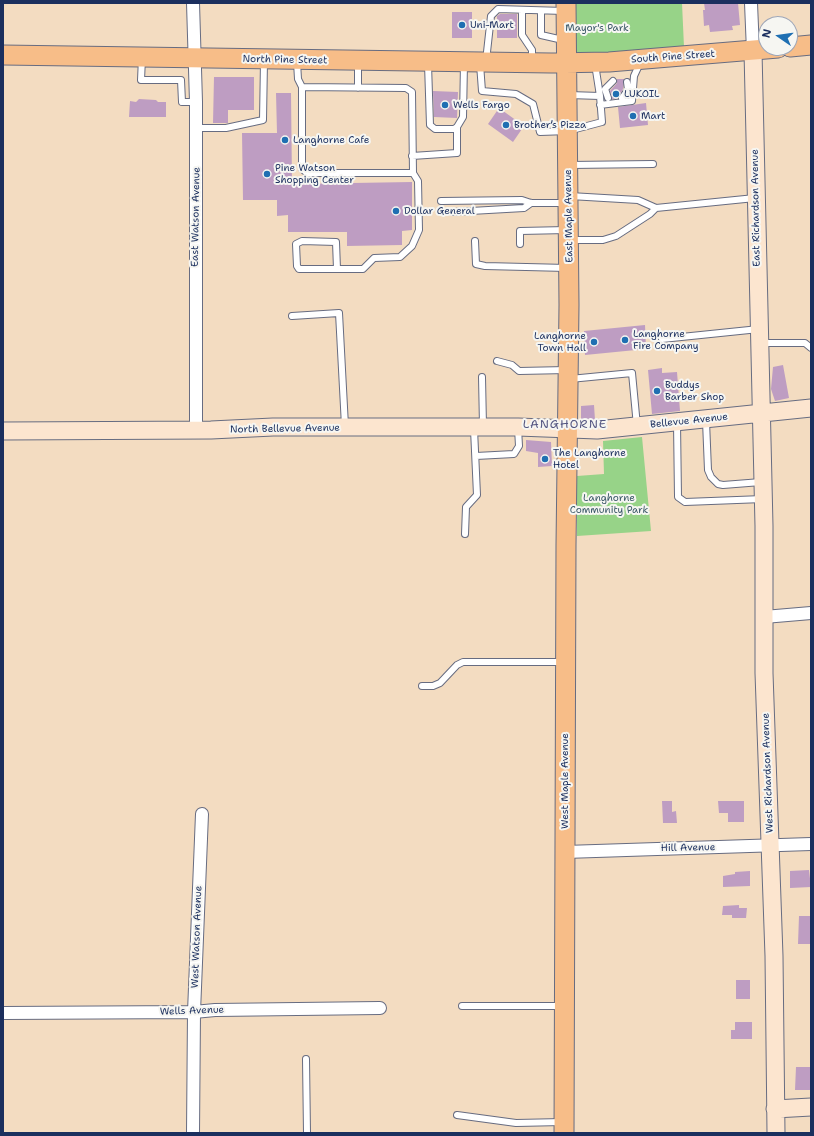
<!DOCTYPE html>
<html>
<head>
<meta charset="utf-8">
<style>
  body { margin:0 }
  #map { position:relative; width:814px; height:1136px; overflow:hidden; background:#f3dcc1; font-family:"Shantell Sans",sans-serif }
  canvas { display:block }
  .frame { position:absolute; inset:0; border:4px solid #1b2f5e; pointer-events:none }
  .north { position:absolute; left:758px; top:16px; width:40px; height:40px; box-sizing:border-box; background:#f6f6f2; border:1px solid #9ea6b7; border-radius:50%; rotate:283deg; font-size:11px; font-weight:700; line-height:16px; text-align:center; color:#1b2f5e }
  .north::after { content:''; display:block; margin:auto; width:14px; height:18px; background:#1f6fb2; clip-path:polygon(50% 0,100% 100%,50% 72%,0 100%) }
</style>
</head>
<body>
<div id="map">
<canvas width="814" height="1136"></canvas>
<div class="frame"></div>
<div class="north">N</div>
</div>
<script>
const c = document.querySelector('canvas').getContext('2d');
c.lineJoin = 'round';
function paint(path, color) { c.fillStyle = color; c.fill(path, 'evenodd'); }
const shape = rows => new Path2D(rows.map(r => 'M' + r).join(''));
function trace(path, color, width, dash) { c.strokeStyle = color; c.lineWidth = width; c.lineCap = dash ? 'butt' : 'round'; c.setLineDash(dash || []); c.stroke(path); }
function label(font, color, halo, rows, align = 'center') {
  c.font = font + ' "Shantell Sans",sans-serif'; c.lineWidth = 4; c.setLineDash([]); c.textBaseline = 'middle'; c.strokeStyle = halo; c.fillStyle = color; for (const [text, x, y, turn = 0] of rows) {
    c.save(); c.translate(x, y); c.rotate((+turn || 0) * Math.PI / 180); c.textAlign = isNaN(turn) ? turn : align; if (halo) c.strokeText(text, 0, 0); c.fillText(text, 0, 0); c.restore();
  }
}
paint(shape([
  [571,3,682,3,684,47,579,55,575,53],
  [642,437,651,531,577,536,577,476,604,474,603,441]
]), '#97d388');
paint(shape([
  [704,3,738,3,740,25,732,26,733,30,710,32,709,25,704,26,703,10,705,10],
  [452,12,472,12,472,38,452,38],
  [500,14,517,14,517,38,497,38,497,16],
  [214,77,254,77,254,110,228,110,228,123,213,123],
  [617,79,624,79,623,89,618,98,612,99,610,91,617,83],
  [433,91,458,92,457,118,434,117],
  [276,93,291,93,292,184,412,182,412,230,402,231,402,245,347,246,347,232,288,232,288,215,277,216,277,200,243,200,242,133,277,133],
  [139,99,156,100,158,102,166,102,166,117,129,117,130,101,136,102],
  [646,103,648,125,620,128,618,107],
  [499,108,524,126,513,142,488,124],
  [645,325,646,349,585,355,584,331],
  [783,365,789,398,775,401,771,389,773,367],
  [662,368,662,373,677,372,680,411,652,414,648,370],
  [594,405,595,420,581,419,581,406],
  [526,440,551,442,552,466,538,467,538,453,526,451],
  [662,801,672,801,672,812,676,811,677,823,663,823],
  [718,801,744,801,744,822,728,822,728,813,719,813],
  [809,870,811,887,790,888,790,871],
  [750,871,750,886,723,887,723,876,735,874,735,872],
  [739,905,739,908,747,908,746,918,732,918,732,915,722,915,723,906],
  [799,916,811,916,811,944,798,944],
  [736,980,750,980,750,999,736,999],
  [735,1022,752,1022,752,1039,731,1039,731,1030,735,1030],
  [796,1067,811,1067,811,1090,795,1090]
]), '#be9dc2');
const lane = shape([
  [522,11,522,35,532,50,532,61],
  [541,11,541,35,563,40],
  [142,58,141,80,181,80,182,102,196,102],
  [486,61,491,16,498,9,564,11],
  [297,62,298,79,302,87,302,169,307,173,413,173,412,92,406,88,302,87],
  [358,62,358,88],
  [428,64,430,125,435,129,454,129,457,127,463,117,464,63],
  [480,64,482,91,516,94,533,104,540,132,568,131,602,122,600,96,569,95],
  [595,64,600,96],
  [608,98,605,89,613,81],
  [622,98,628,90,627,82],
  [600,105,632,101,634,76,640,63],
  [197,128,226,128,263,120,264,61],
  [412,156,457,153,457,127],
  [570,165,653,164],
  [570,196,638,200,656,208],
  [441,201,522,200,531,203,566,203],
  [453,212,524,208,531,203],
  [570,240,603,240,616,236,650,214,656,208,755,198],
  [475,241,476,264,485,266,567,268],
  [520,244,520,231,567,230],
  [337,269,336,242,302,241,296,244,297,266,299,269,363,269,374,258,400,257,412,246,419,230,418,181,413,173],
  [292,316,339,313,345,426],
  [662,339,759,329],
  [761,343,805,343,811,348],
  [497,361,512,365,519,371,567,370],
  [482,377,483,426],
  [570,379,632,373,637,426],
  [706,421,708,470,711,477,718,484,723,485,761,482],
  [677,423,678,497,685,502,763,499],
  [476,456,514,454,519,446,518,428],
  [465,534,466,507,477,495,474,429],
  [422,686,433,686,440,683,457,665,463,662,564,662],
  [462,1006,562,1006],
  [306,1059,307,1133],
  [457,1115,516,1123,563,1122]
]);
const street = shape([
  [193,3,196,102,196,430],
  [751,3,753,51],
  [764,617,811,613],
  [565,852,811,844],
  [3,1013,194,1012,215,1010,380,1008],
  [193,1133,194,1012,202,814]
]);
const secondary = shape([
  [753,51,764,526,764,673,774,956,776,1133],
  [3,431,211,430,273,427,518,427,597,430,811,408],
  [775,1109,811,1107]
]);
const primary = shape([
  [790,47,811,45],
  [3,55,551,63,609,62,778,48],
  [564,1133,566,545,569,305,566,3]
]);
trace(lane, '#676c81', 8);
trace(street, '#676c81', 14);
trace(secondary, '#676c81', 19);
trace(primary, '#676c81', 21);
trace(lane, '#fff', 6);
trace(street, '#fff', 12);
trace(secondary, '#fce5cf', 17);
trace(primary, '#f7bd88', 19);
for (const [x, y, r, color] of [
  [462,25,4,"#1f6fb2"],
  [616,94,4,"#1f6fb2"],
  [445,105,4,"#1f6fb2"],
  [633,116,4,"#1f6fb2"],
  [506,125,4,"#1f6fb2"],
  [285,140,4,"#1f6fb2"],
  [267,174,4,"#1f6fb2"],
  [396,211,4,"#1f6fb2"],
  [625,340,4,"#1f6fb2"],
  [594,342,4,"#1f6fb2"],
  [657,391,4,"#1f6fb2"],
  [545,459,4,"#1f6fb2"]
]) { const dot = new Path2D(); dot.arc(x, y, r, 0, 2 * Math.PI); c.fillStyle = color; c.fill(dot); trace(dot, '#f6f6f2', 1.5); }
label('10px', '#1b2f5e', '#f6f6f2', [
  ["Uni-Mart",470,25],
  ["LUKOIL",624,94],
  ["Wells Fargo",453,105],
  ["Mart",641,116],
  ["Brother’s Pizza",514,125],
  ["Langhorne Cafe",293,140],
  ["Pine Watson",275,168],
  ["Shopping Center",275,180],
  ["Dollar General",404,211],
  ["Langhorne",633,334],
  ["Fire Company",633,346],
  ["Langhorne",586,336,"right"],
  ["Town Hall",586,348,"right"],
  ["Buddys",665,385],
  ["Barber Shop",665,397],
  ["The Langhorne",553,453],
  ["Hotel",553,465]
], 'left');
label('10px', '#3a5868', '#f6f6f2', [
  ["Mayor's Park",597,28],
  ["Langhorne",609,498],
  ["Community Park",609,510]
]);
label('10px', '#1b2f5e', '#f6f6f2', [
  ["South Pine Street",673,57,-4],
  ["North Pine Street",285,60,1],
  ["East Richardson Avenue",756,208,-91],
  ["East Maple Avenue",569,216,-91],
  ["East Watson Avenue",196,217,-89],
  ["Bellevue Avenue",689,421,-6],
  ["North Bellevue Avenue",285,429,-1],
  ["West Richardson Avenue",768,773,-92],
  ["West Maple Avenue",565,781,-90],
  ["Hill Avenue",688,848,-1],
  ["West Watson Avenue",197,937,-88],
  ["Wells Avenue",192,1011,-2]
]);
c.letterSpacing = '1px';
label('12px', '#545681', '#f6f6f2', [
  ["LANGHORNE",565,425]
]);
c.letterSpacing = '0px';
</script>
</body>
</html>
